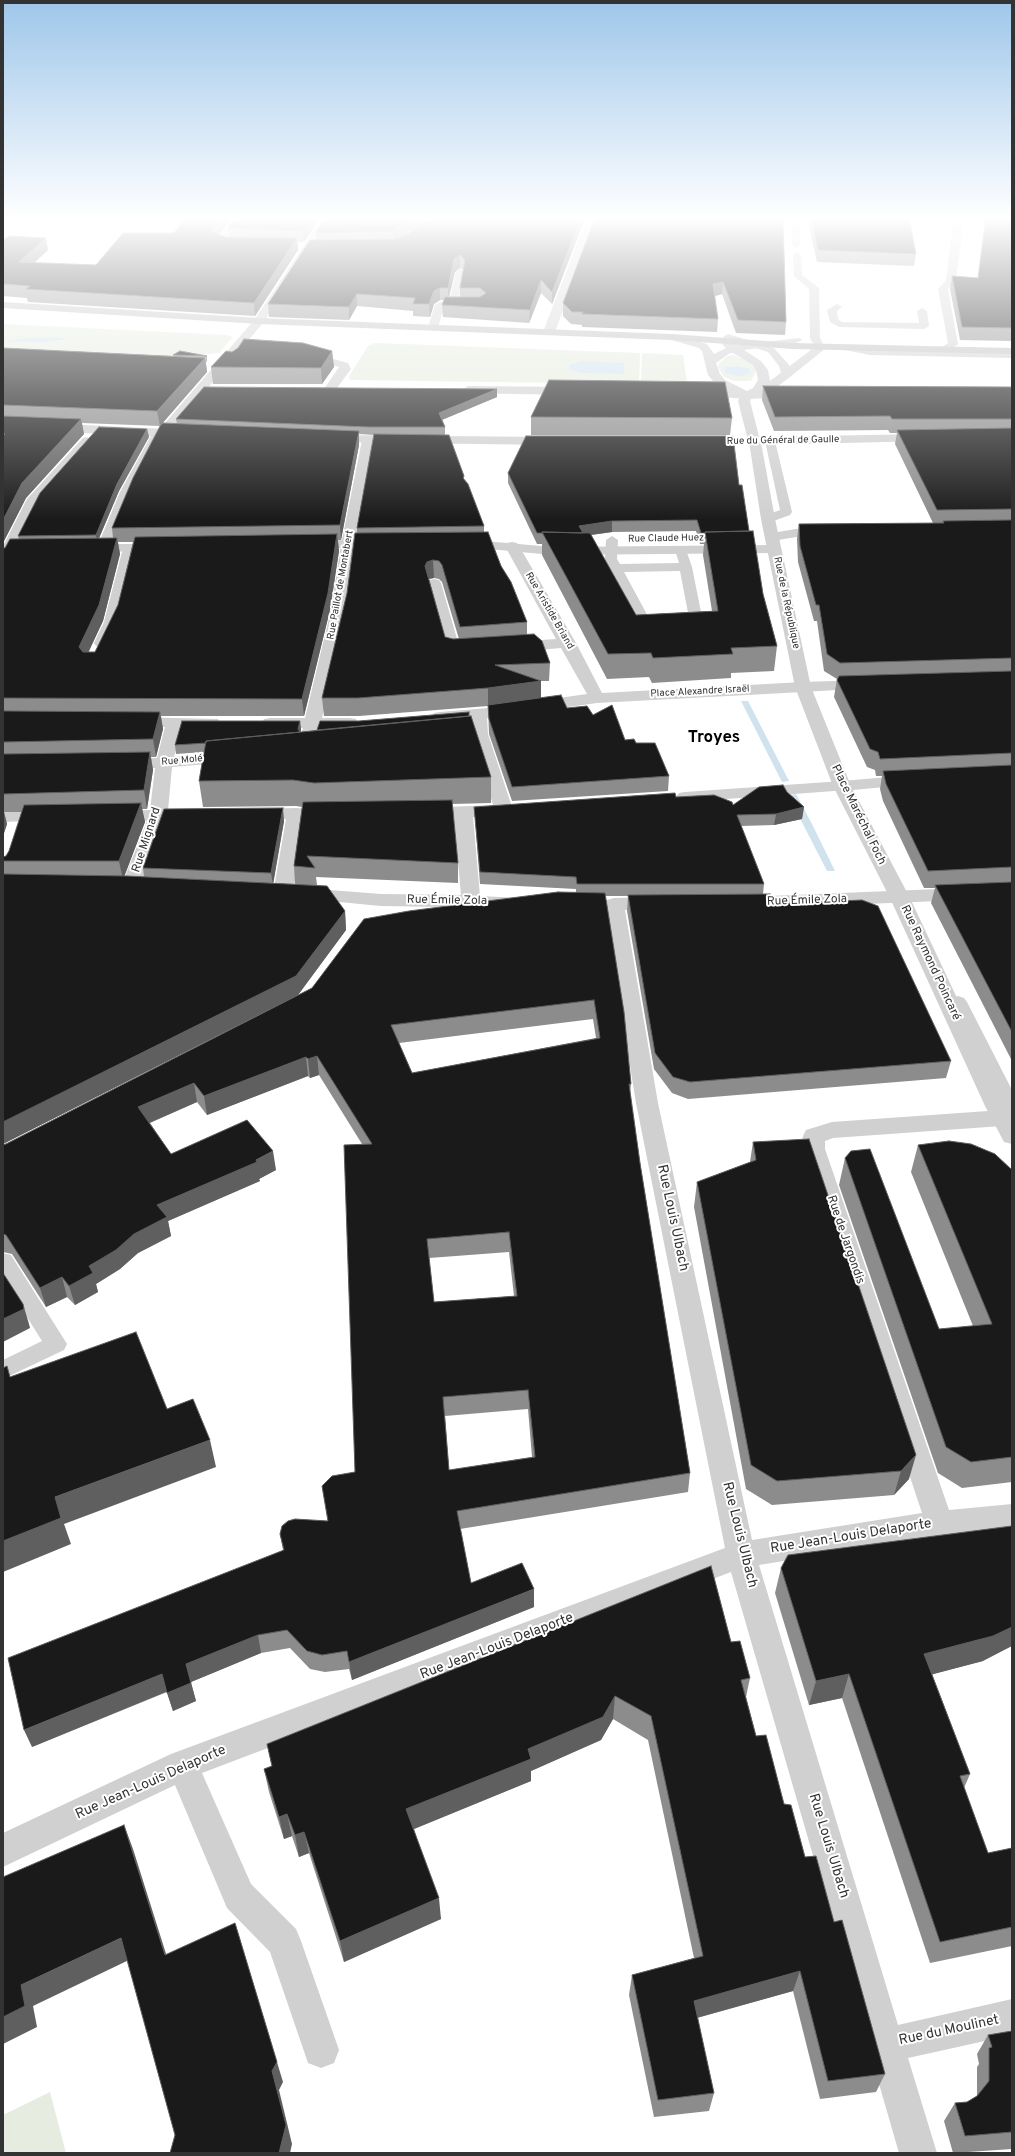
<!DOCTYPE html>
<html>
<head>
<meta charset="utf-8">
<style>
  body { margin:0 }
  #map { position:relative; width:1015px; height:2156px; overflow:hidden; background:#fff; font-family:Overpass,sans-serif }
  canvas { display:block }
  .frame { position:absolute; inset:0; border:4px solid #333; pointer-events:none }
</style>
</head>
<body>
<div id="map">
<canvas width="1015" height="2156"></canvas>
<div class="frame"></div>
</div>
<script>
const c = document.querySelector('canvas').getContext('2d');
c.lineJoin = 'round';
function paint(path, color) { c.fillStyle = color; c.fill(path, 'evenodd'); }
const shape = rows => new Path2D(rows.map(r => 'M' + r).join(''));
function trace(path, color, width, dash) { c.strokeStyle = color; c.lineWidth = width; c.lineCap = dash ? 'butt' : 'round'; c.setLineDash(dash || []); c.stroke(path); }
function label(font, color, halo, rows, align = 'center') {
  c.font = font + ' Overpass,sans-serif'; c.lineWidth = 4; c.setLineDash([]); c.textBaseline = 'middle'; c.strokeStyle = halo; c.fillStyle = color; for (const [text, x, y, turn = 0] of rows) {
    c.save(); c.translate(x, y); c.rotate((+turn || 0) * Math.PI / 180); c.textAlign = isNaN(turn) ? turn : align; if (halo) c.strokeText(text, 0, 0); c.fillText(text, 0, 0); c.restore();
  }
}
paint(shape([
  [3,324,226,335,233,337,219,353,199,355,185,359,3,353],
  [375,343,640,353,639,384,350,380,349,376,368,346],
  [642,353,683,355,687,383,641,383],
  [733,355,753,363,757,369,751,381,734,381,724,377,718,367,720,362,728,356],
  [732,366,745,367,751,370,730,375,725,372],
  [50,2092,66,2153,3,2153,3,2115]
]), '#e6ecdf');
paint(shape([
  [30,338,62,338,67,339,44,342,3,341],
  [581,361,624,363,624,374,581,373,569,369,569,365],
  [737,366,749,368,751,372,746,375,738,376,727,374,724,371,726,367],
  [741,701,748,701,789,781,782,782],
  [796,794,812,824,835,871,827,871,788,795]
]), '#cfe2ee');
paint(shape([
  [791,218,799,218,800,245,796,248,792,245,791,218],
  [797,252,801,255,802,275,819,288,820,338,825,348,823,350,817,350,810,338,809,289,794,276,793,255,797,252],
  [460,269,464,272,458,302,468,302,473,305,468,308,444,308,438,327,433,330,430,329,428,327,435,305,440,302,449,302,456,272,460,269],
  [951,277,955,280,948,289,958,344,949,351,1012,352,1012,358,870,355,845,350,843,348,848,345,870,349,941,351,942,347,948,343,938,289,948,278,951,277],
  [837,304,842,307,837,311,838,319,842,322,919,323,917,311,922,308,927,311,929,326,924,329,839,327,830,322,827,310,837,304],
  [728,334,774,348,789,365,791,375,790,377,782,377,779,366,768,352,725,339,723,337,728,334],
  [770,438,775,441,792,512,790,515,768,523,762,519,764,516,780,510,765,441,770,438],
  [802,528,824,528,830,532,824,536,802,536,772,541,766,537,772,533,802,528],
  [612,536,618,540,617,559,620,564,679,563,675,550,677,547,685,547,692,567,703,622,701,625,641,627,608,568,605,559,606,540,612,536],
  [680,571,689,618,650,620,624,572,680,571],
  [958,996,964,998,967,1002,1012,1090,1012,1116,1005,1114,1002,1109,949,1002,952,998,958,996],
  [3,1253,11,1255,67,1344,64,1350,3,1379,3,1360,42,1341,3,1279,3,1253]
]), '#d0d0d0');
paint(shape([
  [348,541,353,542,355,545,347,610,322,718,350,718,356,719,358,723,356,727,350,728,320,728,315,741,309,742,303,741,300,737,303,728,270,728,264,727,262,723,264,719,270,718,305,718,331,610,341,545,343,542,348,541],
  [512,542,517,543,519,546,576,643,602,693,803,682,809,684,811,687,809,690,803,692,597,703,487,718,488,734,513,810,510,814,504,815,473,817,480,896,520,898,523,902,520,906,513,908,381,906,297,898,294,894,297,890,304,888,381,894,461,895,454,817,424,818,418,817,415,813,418,809,424,808,493,805,472,734,470,719,440,722,434,721,432,717,434,713,440,712,488,708,587,694,561,648,513,652,507,650,505,647,507,644,513,642,556,639,505,546,507,543,512,542],
  [130,544,135,545,137,548,120,622,108,646,96,646,94,643,104,622,123,548,125,545,130,544],
  [434,579,439,580,441,583,459,646,475,647,477,650,475,653,453,656,447,654,445,651,427,583,429,580,434,579],
  [132,717,218,719,220,723,218,727,212,728,182,728,174,757,232,752,238,753,241,757,238,761,232,762,172,767,168,810,192,810,198,811,201,815,198,819,192,820,165,821,141,887,138,891,131,893,124,891,121,887,147,821,114,821,108,820,105,816,108,812,114,811,150,810,155,768,123,769,117,768,114,764,117,760,123,759,157,758,165,727,126,726,124,722,126,718,132,717],
  [842,781,848,782,851,786,848,790,685,802,679,801,676,797,679,793,685,792,842,781],
  [296,808,331,811,337,812,340,816,337,820,331,821,304,820,293,894,290,898,283,900,276,898,273,894,286,819,254,819,248,818,245,814,248,810,254,809,296,808],
  [50,811,56,812,59,816,56,820,3,822,3,812,50,811]
]), '#d0d0d0');
paint(shape([
  [233,218,243,218,227,240,242,241,247,244,242,247,217,244,215,242,233,218],
  [322,218,332,218,263,323,173,429,161,439,134,492,112,544,162,544,167,545,169,548,167,551,85,552,83,549,85,546,98,545,120,492,152,434,165,423,255,319,322,218],
  [587,218,597,218,555,332,549,335,545,334,543,332,587,218],
  [954,218,964,218,956,280,951,283,946,280,954,218],
  [304,351,348,363,351,369,334,392,326,392,324,389,339,367,300,356,298,354,300,352,304,351],
  [468,386,573,387,579,391,573,395,464,393,462,390,468,386],
  [698,388,747,391,791,389,797,393,791,397,747,399,694,395,692,392,698,388],
  [926,434,930,435,932,438,930,441,754,445,748,441,754,437,926,434],
  [368,436,374,440,356,540,383,540,388,541,390,544,388,547,383,548,303,548,301,545,303,542,308,541,342,540,362,440,368,436],
  [87,437,93,441,40,501,10,560,8,563,3,564,3,546,27,499,83,438,87,437],
  [462,539,552,547,774,545,779,546,781,549,779,552,774,553,552,555,457,546,455,543,457,540,462,539],
  [865,680,871,682,873,685,871,688,803,692,797,690,795,687,797,684,803,682,865,680],
  [911,775,917,776,920,780,917,784,842,791,836,790,833,786,836,782,842,781,911,775],
  [1012,886,1012,898,744,909,737,907,734,903,737,899,744,897,1012,886],
  [657,897,664,899,667,903,664,907,625,910,658,1103,752,1540,922,1513,801,1149,803,1136,806,1130,832,1122,1002,1110,1010,1112,1012,1116,1010,1124,1002,1126,833,1138,825,1141,825,1149,949,1510,1012,1504,1012,1528,939,1536,759,1565,898,2025,1012,1999,1012,2035,908,2058,937,2153,899,2153,731,1572,202,1773,251,1884,296,1929,301,1941,339,2050,334,2063,321,2068,308,2063,270,1952,227,1908,175,1785,3,1867,3,1833,171,1754,725,1548,636,1103,604,904,607,900,614,898,657,897]
]), '#d0d0d0');
paint(shape([
  [672,334,707,344,714,354,726,348,722,344,728,341,737,345,800,338,802,340,796,343,744,350,761,361,768,370,770,381,816,346,824,346,826,348,790,377,778,386,752,397,750,401,762,448,775,519,811,687,851,786,910,898,1012,1115,1012,1144,1004,1142,985,1106,890,898,833,786,795,687,761,519,750,448,738,401,740,396,717,386,708,375,702,351,699,348,668,339,666,337,672,334],
  [730,353,733,353,753,365,756,370,758,380,753,388,747,391,725,380,720,374,716,363,730,353],
  [3,421,186,430,192,434,186,438,3,429,3,421],
  [330,435,553,437,559,441,553,445,326,442,324,439,330,435]
]), '#d0d0d0');
paint(shape([
  [3,302,259,318,672,334,793,343,1012,348,1012,354,793,349,672,340,259,324,3,308,3,302]
]), '#bdbdbd');
paint(shape([
  [186,218,231,218,219,235,226,237,229,237,228,228,320,218,304,242,298,242,298,250,255,316,28,302,27,298,3,296,3,240,48,250,34,263,96,265,174,233],
  [324,218,430,218,401,237,408,234,430,218,585,218,552,304,541,293,529,323,443,317,442,305,444,300,440,300,434,304,430,317,413,316,413,311,357,306,349,320,269,317,268,304,316,240,316,232],
  [460,268,463,270,460,288,460,297,449,297,455,272],
  [783,218,786,322,785,335,736,333,722,294,714,296,718,319,717,332,582,327,582,325,571,324,563,316,563,303],
  [807,218,909,218,916,254,914,266,817,262],
  [985,218,1012,218,1012,341,960,340,950,289,952,276,978,278],
  [3,348,173,356,173,355,207,356,207,362,206,362,207,372,160,426,82,423,84,434,26,498,3,543],
  [332,351,334,367,322,384,213,384,211,367,232,352],
  [763,386,1012,387,1012,1061,931,903,935,888,924,888,883,801,880,789,882,776,876,776,875,770,867,767,834,697,837,679,824,671,817,621,814,621,798,562,797,539,799,524,933,523,895,444,897,433,890,433,888,430,774,431,762,400],
  [497,397,442,420,445,427,445,435,464,476,464,480,484,526,484,532,501,566,527,622,527,634,550,663,549,681,541,681,541,698,567,708,593,715,625,740,636,743,669,776,668,791,512,801,489,734,488,706,359,716,324,716,322,698,347,593,357,533,357,528,374,435,359,434,359,445,341,540,338,540,339,551,330,610,304,716,161,716,163,729,156,757,151,757,153,770,147,809,142,809,145,822,124,876,144,877,143,868,284,821,273,883,295,884,294,866,302,807,296,806,203,807,199,781,204,752,176,754,175,745,300,721,301,730,300,732,317,730,359,721,469,716,491,777,491,803,452,804,458,863,458,883,316,877,317,885,345,911,346,930,298,995,3,1144,3,857,6,856,9,851,22,812,4,812,7,824,3,836,3,548,5,548,19,539,18,536,147,429,149,437,119,491,99,538,113,538,112,528,177,424,176,419],
  [118,542,133,542,118,605,95,652,88,652,103,621,120,554],
  [434,578,439,579,442,582,459,639,453,639,445,637,429,579],
  [531,417,732,418,730,435,531,435],
  [508,473,739,485,763,594,777,646,774,671,731,673,731,678,652,683,649,677,607,679,542,555,542,544,537,544,508,483],
  [696,531,700,544,704,544,703,555,712,611,636,615,591,535,612,532],
  [787,792,804,807,802,819,774,825,741,826,764,884,763,894,774,904,951,1061,946,1078,688,1099,672,1093,654,1069,627,911,628,896,605,896,631,1084,630,1093,640,1163,690,1473,688,1492,460,1529,471,1583,534,1607,352,1680,349,1669,325,1672,310,1669,290,1648,261,1653,191,1682,196,1701,173,1711,167,1692,32,1747,283,1550,280,1534,328,1521,322,1486,355,1472,362,1144,319,1075,310,1078,308,1076,207,1115,197,1102,150,1123,171,1154,276,1170,259,1179,260,1181,168,1221,171,1236,138,1253,120,1269,96,1284,98,1292,75,1305,67,1297,46,1307,12,1254,3,1252,3,1145,576,892,576,889,480,884,475,818,474,807,676,797,733,805],
  [593,1019,596,1038,412,1073,399,1043],
  [509,1252,514,1296,434,1302,429,1258],
  [528,1409,532,1457,449,1470,445,1416],
  [753,1142,909,1479,894,1495,772,1505,746,1489,694,1207,697,1182,750,1162],
  [918,1145,1012,1170,1012,1482,962,1488,938,1473,839,1185,845,1158,939,1329,973,1326,911,1172],
  [781,1568,983,1661,932,1674,970,1774,964,1788,988,1853,1012,1848,1012,1946,930,1963,842,1698,809,1705,775,1593],
  [731,1642,750,1678,746,1697,756,1736,805,1857,834,1922,885,2074,876,2092,820,2099,793,1991,697,2018,714,2093,709,2111,654,2117,629,1995,632,1975,694,1958,648,1740,613,1719,601,1740,531,1771,531,1781,414,1829,441,1919,344,1962,309,1853,299,1857,292,1836,284,1839,269,1792,264,1769,272,1766,267,1744],
  [1012,2031,1012,2149,953,2153,944,2121,955,2103,967,2102,977,2096,977,2067,979,2064,977,2054,988,2035]
]), '#8c8c8c');
paint(shape([
  [221,218,231,218,214,241,212,229],
  [312,218,320,218,304,242,303,231],
  [412,218,430,218,394,243,393,231],
  [581,218,585,218,552,304,552,292],
  [46,238,48,250,22,274,19,262],
  [297,238,298,250,255,316,254,303],
  [460,255,460,268,455,272,448,300,448,288,454,259],
  [541,280,541,293,529,323,530,310],
  [723,282,722,294,712,297,713,284],
  [440,288,440,300,434,304,430,317,429,304,434,291],
  [357,294,357,306,349,320,349,307],
  [332,351,334,367,322,384,321,368],
  [205,358,207,372,160,426,157,411],
  [497,389,497,397,439,421,439,413],
  [81,419,84,434,26,498,3,543,3,520,22,483],
  [147,429,149,437,119,491,97,543,96,535,117,484],
  [359,431,359,445,341,540,340,525],
  [612,521,612,532,583,536,579,526],
  [337,534,339,551,330,610,304,716,302,699],
  [117,538,120,554,103,621,83,664,79,647],
  [433,560,434,578,428,579,425,566,427,562],
  [541,681,541,699,488,707,488,688],
  [160,712,163,729,156,757,153,739],
  [300,721,301,730,299,738,298,729],
  [150,752,153,770,147,809,144,790],
  [141,803,145,822,123,880,119,861],
  [804,807,802,819,774,825,776,814],
  [3,808,7,824,3,836],
  [283,808,284,821,273,885,271,873],
  [345,911,346,930,298,995,3,1144,3,1122],
  [317,1056,319,1075,310,1078,308,1059],
  [306,1057,308,1076,207,1115,204,1096],
  [194,1083,197,1102,142,1126,138,1107],
  [273,1151,276,1170,259,1179,260,1181,168,1221,171,1236,138,1253,120,1269,96,1284,98,1292,75,1305,69,1286,89,1266,157,1205,256,1160],
  [62,1277,67,1297,46,1307,40,1288],
  [23,1304,29,1324,30,1328,3,1342,3,1319],
  [210,1440,216,1467,64,1524,71,1544,3,1572,3,1541,55,1497],
  [916,1455,909,1479,894,1495,901,1471],
  [534,1589,534,1607,352,1680,349,1662],
  [1012,1627,1012,1646,983,1661,915,1679,924,1654],
  [258,1635,261,1653,191,1682,186,1664],
  [162,1674,168,1691,32,1747,24,1730],
  [849,1674,842,1698,809,1705,816,1681],
  [191,1683,196,1701,173,1711,167,1693],
  [615,1696,613,1719,601,1740,531,1771,531,1781,409,1831,406,1809,528,1749],
  [287,1814,292,1836,284,1839,279,1817],
  [124,1825,133,1849,173,1976,165,1955],
  [304,1832,309,1853,299,1857,295,1835],
  [439,1898,441,1919,344,1962,340,1941],
  [235,1923,283,2082,279,2090,292,2144,290,2153,279,2153,272,2071],
  [121,1938,131,1959,33,2006,37,2027,3,2044,3,2017,21,1985],
  [800,1971,793,1991,689,2020,694,2001]
]), '#5f5f5f');
const building = shape([
  [186,218,221,218,212,229,215,233,226,237,297,238,254,303,26,289,30,286,3,284,3,240,9,236,46,238,19,262,96,265,123,233,174,233,186,218],
  [235,218,312,218,303,231,228,228,235,218],
  [324,218,412,218,393,231,319,233,316,232,324,218],
  [430,218,581,218,552,292,541,280,530,310,442,305,445,297,480,297,486,293,480,288,460,288,465,260,460,255,454,259,448,288,440,288,434,291,429,304,413,304,415,298,357,294,349,307,268,304,310,240,396,239,408,234,430,218],
  [595,218,783,218,786,322,738,320,723,282,713,284,718,319,582,314,583,312,572,312,563,303,595,218],
  [811,218,909,218,916,254,818,250,811,218],
  [986,218,1012,218,1012,328,962,327,952,276,978,278,986,218],
  [244,339,303,343,332,351,321,368,211,367,226,351,232,352,238,348,244,339],
  [3,348,205,358,157,411,3,405,3,348],
  [180,351,207,356,173,355,180,351],
  [549,380,725,382,732,418,531,417,549,380],
  [763,386,1012,387,1012,419,892,419,890,416,775,417,763,386],
  [204,387,497,389,439,413,445,427,368,427,176,419,204,387],
  [3,416,81,419,22,483,3,520,3,436,5,434,3,434,3,416],
  [163,423,359,431,340,525,112,528,133,478,160,426,163,423],
  [99,427,147,429,117,484,96,535,18,536,40,493,99,427],
  [1012,428,1012,509,937,510,897,430,1012,428],
  [374,434,449,435,464,476,463,478,468,484,484,526,357,528,374,434],
  [526,436,733,436,739,485,742,485,749,531,705,532,705,533,701,533,697,520,612,521,579,526,583,533,542,532,543,533,537,533,508,473,526,436],
  [1012,520,1012,658,840,663,827,654,819,605,816,605,800,546,799,524,944,523,943,521,1012,520],
  [753,531,763,594,777,646,731,648,733,654,653,658,651,653,608,654,542,532,590,533,636,615,718,611,705,532,753,531],
  [488,532,501,566,511,582,527,622,460,627,442,565,439,561,433,560,427,562,425,566,445,637,453,639,534,634,542,641,550,663,495,665,541,681,488,688,358,698,322,698,347,593,355,533,488,532],
  [337,534,328,593,302,699,3,698,3,548,5,548,10,539,117,538,99,605,79,647,83,652,95,652,118,605,135,537,337,534],
  [1012,671,1012,753,880,759,878,752,870,749,837,680,839,676,1012,671],
  [561,695,567,708,587,706,593,715,612,705,625,740,634,739,636,743,655,743,669,776,512,787,489,719,488,705,561,695],
  [3,711,160,712,153,739,3,742,3,711],
  [469,712,469,716,317,730,320,721,359,721,469,712],
  [471,716,491,777,314,783,293,780,199,781,206,741,471,716],
  [182,721,300,721,298,729,300,732,206,741,206,743,175,745,182,721],
  [150,752,144,790,3,794,3,754,150,752],
  [1012,765,1012,867,928,871,886,784,883,771,1012,765],
  [783,785,787,792,804,807,776,814,737,815,764,884,577,884,576,877,480,872,474,807,675,793,676,797,714,795,732,802,733,805,759,787,783,785],
  [452,800,458,863,307,856,315,868,294,866,303,802,452,800],
  [141,803,119,861,3,861,3,857,6,856,9,851,24,805,141,803],
  [283,808,271,873,143,868,164,809,283,808],
  [3,874,127,876,327,886,345,911,296,976,3,1122,3,874],
  [1012,882,1012,1032,935,885,1012,882],
  [558,892,605,893,624,1012,631,1084,629,1084,640,1163,690,1473,457,1511,471,1583,522,1563,534,1589,349,1662,347,1651,322,1655,307,1651,287,1630,258,1635,186,1664,191,1683,167,1693,162,1674,24,1730,8,1658,284,1550,280,1534,282,1526,288,1521,295,1519,328,1521,322,1486,332,1476,355,1472,344,1145,372,1144,317,1056,308,1059,306,1057,204,1096,194,1083,138,1107,171,1154,247,1120,273,1151,256,1160,257,1162,157,1205,167,1217,134,1234,116,1250,89,1266,93,1273,69,1286,62,1277,40,1288,6,1235,3,1234,3,1145,6,1144,312,988,364,919,409,911,558,892],
  [594,1000,600,1038,412,1073,391,1025,594,1000],
  [509,1232,517,1296,434,1302,427,1239,509,1232],
  [528,1390,535,1457,449,1470,443,1397,528,1390],
  [770,894,774,904,862,900,878,906,951,1061,690,1082,673,1077,655,1053,628,895,770,894],
  [809,1139,916,1455,901,1471,777,1481,751,1465,697,1182,756,1160,753,1142,809,1139],
  [949,1141,971,1144,995,1154,1012,1170,1012,1457,971,1462,946,1447,845,1158,851,1151,870,1149,939,1329,992,1324,918,1145,949,1141],
  [3,1273,23,1304,24,1309,3,1319,3,1273],
  [136,1332,167,1409,193,1399,210,1440,55,1497,61,1518,3,1541,3,1368,7,1366,10,1377,136,1332],
  [1012,1526,1012,1627,993,1636,924,1654,970,1774,960,1776,988,1853,1012,1848,1012,1927,940,1942,849,1674,816,1681,781,1568,788,1555,1012,1526],
  [711,1566,731,1642,740,1641,750,1678,741,1680,756,1736,766,1735,784,1804,791,1805,805,1857,816,1856,834,1922,842,1920,885,2074,828,2081,800,1971,694,2001,714,2093,658,2100,632,1975,703,1956,651,1716,615,1696,603,1717,528,1749,531,1759,406,1809,439,1898,340,1941,304,1832,295,1835,287,1814,279,1817,264,1769,272,1766,267,1744,711,1566],
  [124,1825,165,1955,235,1923,277,2062,272,2071,286,2125,279,2153,170,2153,175,2135,121,1938,21,1985,25,2006,3,2017,3,1877,124,1825],
  [1012,2031,1012,2132,965,2136,955,2103,967,2102,977,2096,989,2081,989,2048,992,2047,988,2035,1012,2031]
]);
paint(building, '#1a1a1a');
trace(building, '#5f5f5f', 1);
const sky = c.createLinearGradient(0, 0, 0, 520);
sky.addColorStop(0, '#9ec6ea');
sky.addColorStop(0.42, '#fff');
sky.addColorStop(1, '#ffffff00');
c.fillStyle = sky;
c.fillRect(0, 0, 1015, 520);
label('10px', '#333', '#fff', [
  ["Rue du Général de Gaulle",783,441,-1],
  ["Rue Claude Huez",666,539,-1],
  ["Rue Paillot de Montabert",341,585,-80],
  ["Rue de la République",786,603,78],
  ["Rue Aristide Briand",549,611,60],
  ["Place Alexandre Israël",700,692,-3],
  ["Rue Molé",182,761,-5]
]);
label('12px', '#333', '#fff', [
  ["Place Maréchal Foch",858,815,64],
  ["Rue Mignard",147,840,-72],
  ["Rue Émile Zola",447,901,1],
  ["Rue Émile Zola",807,901,-2],
  ["Rue Raymond Poincaré",930,963,65],
  ["Rue de Jargondis",845,1240,71]
]);
label('14px', '#333', '#fff', [
  ["Rue Louis Ulbach",672,1218,78],
  ["Rue Louis Ulbach",739,1535,76],
  ["Rue Jean-Louis Delaporte",851,1537,-9],
  ["Rue Jean-Louis Delaporte",497,1647,-21],
  ["Rue Jean-Louis Delaporte",151,1783,-24],
  ["Rue Louis Ulbach",828,1846,73],
  ["Rue du Moulinet",949,2031,-12]
]);
label('bold 17px', '#000', '#fff', [
  ["Troyes",714,739]
]);
</script>
</body>
</html>
